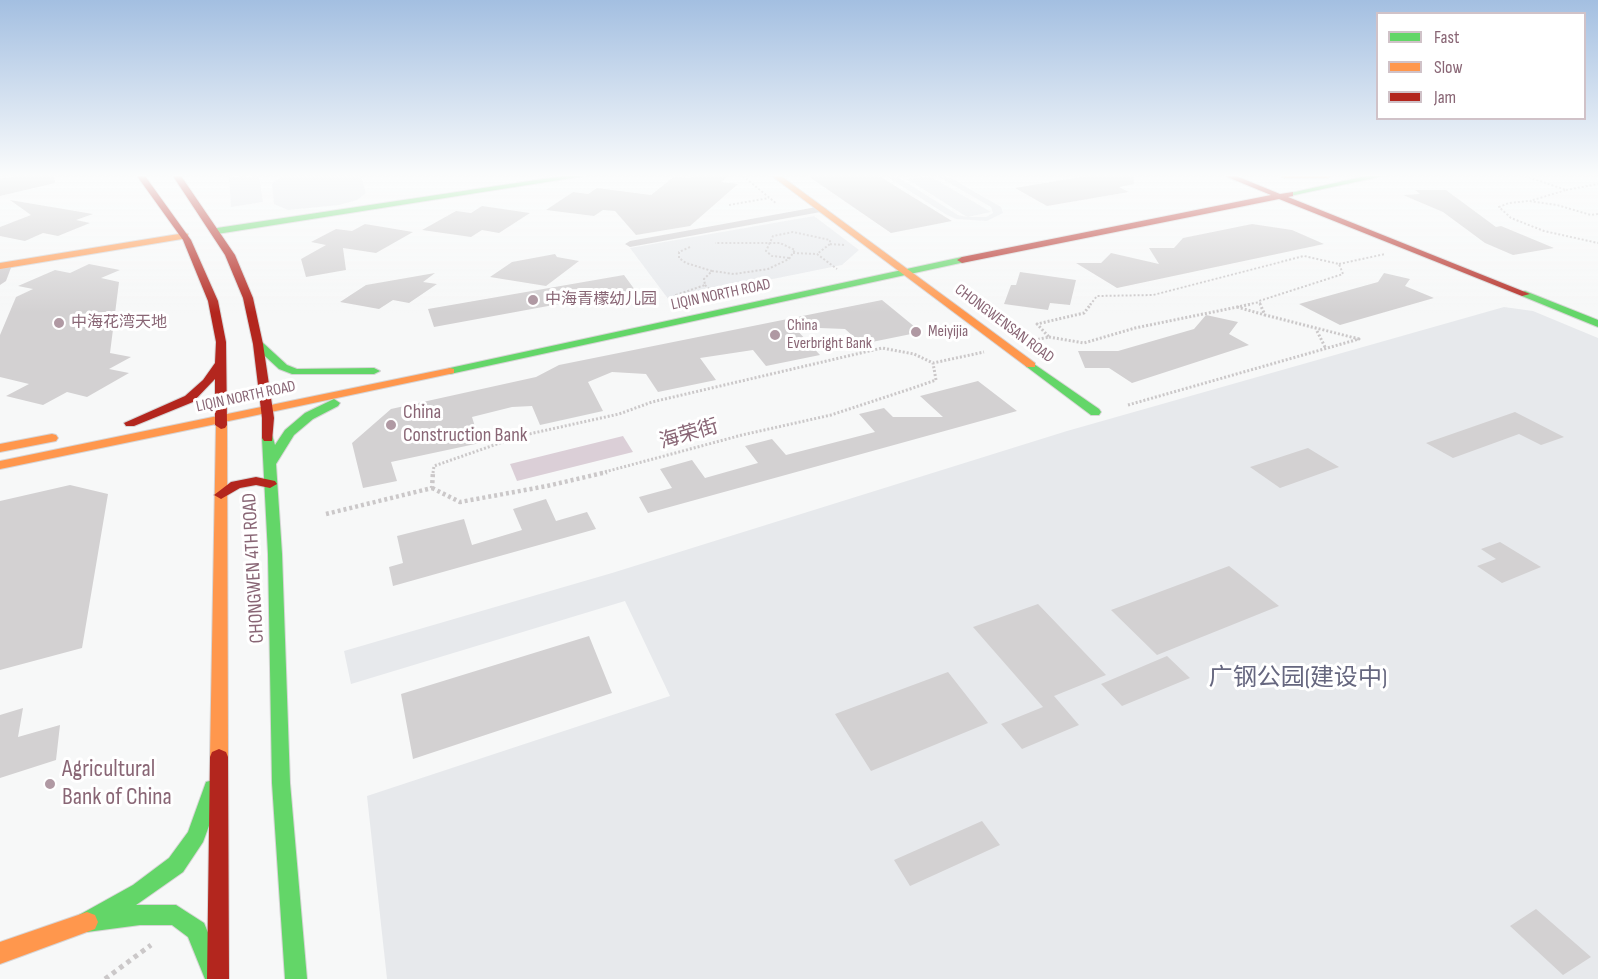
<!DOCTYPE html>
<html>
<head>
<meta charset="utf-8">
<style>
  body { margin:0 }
  #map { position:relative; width:1598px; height:979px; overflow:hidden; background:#f7f8f8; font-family:"Sofia Sans Condensed",sans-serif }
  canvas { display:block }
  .legend { position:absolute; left:1376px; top:12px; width:210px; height:108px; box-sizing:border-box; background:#fff; border:2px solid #d0c2c8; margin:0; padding:8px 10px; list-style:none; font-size:18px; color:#896675 }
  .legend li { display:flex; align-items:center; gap:12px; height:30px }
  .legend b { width:30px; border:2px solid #d0c2c8 }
</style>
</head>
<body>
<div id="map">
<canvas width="1598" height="979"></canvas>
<ul class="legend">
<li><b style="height:8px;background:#63d668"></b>Fast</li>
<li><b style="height:8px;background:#ff974d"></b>Slow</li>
<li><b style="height:8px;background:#b3261e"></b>Jam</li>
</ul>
</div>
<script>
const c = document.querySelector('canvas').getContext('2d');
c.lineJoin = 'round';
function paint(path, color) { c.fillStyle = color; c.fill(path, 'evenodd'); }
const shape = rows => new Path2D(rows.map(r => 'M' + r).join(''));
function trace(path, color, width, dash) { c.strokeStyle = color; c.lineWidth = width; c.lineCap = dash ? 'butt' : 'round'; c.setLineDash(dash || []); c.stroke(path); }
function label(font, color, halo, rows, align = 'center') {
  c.font = font + ' "Sofia Sans Condensed","Noto Sans SC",sans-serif'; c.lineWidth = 6; c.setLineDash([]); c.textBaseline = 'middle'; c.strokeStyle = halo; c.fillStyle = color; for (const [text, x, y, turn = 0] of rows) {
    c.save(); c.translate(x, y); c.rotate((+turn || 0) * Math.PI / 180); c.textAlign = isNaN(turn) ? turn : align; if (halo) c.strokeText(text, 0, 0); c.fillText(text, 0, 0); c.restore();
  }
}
paint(shape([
  [259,176,263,202,231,207,229,177],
  [282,176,361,176,366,193,357,200,339,205,288,210,274,204,272,184],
  [886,176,896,176,958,215,967,217,907,179,930,176,991,212,968,217,986,217,993,213,991,207,937,176,947,176,1001,207,1003,213,987,221,956,219,947,215],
  [814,216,859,250,842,265,669,300,630,248],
  [1504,307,1533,311,1598,338,1598,979,387,979,367,796,670,696,625,601,351,684,344,651,612,573,1067,431]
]), '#e7e9ec');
paint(shape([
  [623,436,633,452,517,481,510,464]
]), '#dbcfd7');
paint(shape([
  [14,176,54,176,55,183,0,196,0,179],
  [675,176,690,178,693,176,728,176,721,182,738,184,690,226,636,235,615,211,603,210,594,216,546,210,573,192,588,194,597,188,651,195],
  [808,176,879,176,952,221,891,233],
  [1086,176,1133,176,1134,184,1119,187,1129,192,1047,206,1015,188],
  [1415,190,1446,190,1496,227,1501,226,1554,248,1513,255,1485,243,1443,212,1403,195,1420,194],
  [10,200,93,214,76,220,90,223,58,236,43,233,25,241,0,236,0,227,31,215],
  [482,206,530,213,499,233,482,230,471,237,422,230,456,211,471,213],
  [365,224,413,232,376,253,343,248,346,270,306,277,301,259,326,245,311,242,336,229,352,231],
  [1252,224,1292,230,1324,244,1117,288,1076,263,1101,263,1111,253,1159,264,1149,248,1174,248,1183,238],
  [555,254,557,257,579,261,546,286,490,277,512,262],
  [89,264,120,270,101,278,119,282,110,353,131,357,109,369,129,373,87,397,67,392,43,405,6,396,29,384,0,377,0,335,16,297,33,289,18,286,55,270,70,273],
  [1020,272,1076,280,1070,305,1050,303,1048,310,1004,304,1011,285,1016,285],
  [435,273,423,282,437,284,409,303,393,300,379,309,340,302,366,285],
  [1384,273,1410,279,1405,286,1434,298,1340,325,1299,304,1378,282],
  [624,275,635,290,434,327,428,309],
  [882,300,921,332,862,344,845,329,794,327,820,355,766,366,753,350,700,358,716,380,658,392,646,374,612,372,588,382,603,411,540,425,532,406,512,407,472,417,480,443,391,462,397,481,363,488,352,443,391,409,536,377,559,365],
  [1206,315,1238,322,1229,334,1249,345,1132,383,1109,368,1085,368,1078,351,1118,351,1194,329],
  [978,381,1017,411,648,513,639,497,672,488,660,469,692,460,705,478,758,463,745,446,772,439,786,455,875,432,859,414,884,408,893,417,943,417,920,396],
  [1515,412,1564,437,1541,445,1519,434,1453,458,1426,443],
  [1308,448,1339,467,1280,488,1250,467],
  [70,485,108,494,82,648,0,670,0,501],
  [546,499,556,521,587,512,596,529,393,586,389,567,403,563,397,536,464,519,472,545,522,530,513,509],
  [1500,542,1541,567,1502,583,1477,566,1496,559,1481,549],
  [1229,566,1279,606,1157,655,1111,610],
  [1038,604,1106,675,1054,696,1079,725,1022,749,1001,724,1043,707,973,627],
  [589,636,612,693,413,759,401,694],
  [1167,656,1190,678,1122,706,1101,684],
  [948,672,988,723,871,771,835,714],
  [23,708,18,737,60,725,56,760,0,778,0,715],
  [982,821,1000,845,910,886,894,860],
  [1536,909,1591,957,1563,975,1510,926]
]), '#d3d1d2');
const fast = shape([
  [563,176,584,176,217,234,213,231,217,228,563,176],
  [1366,176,1383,176,1290,196,1286,194,1366,176],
  [962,257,967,260,965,262,450,374,444,371,450,368,962,257],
  [1525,291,1598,320,1598,327,1522,296,1522,292,1525,291],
  [258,341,262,342,287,365,297,369,374,368,380,371,374,374,292,374,279,369,254,346,254,342,258,341],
  [1031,362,1099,409,1101,412,1099,415,1091,415,1027,367,1025,365,1031,362],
  [334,399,340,403,338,406,313,419,294,435,276,464,282,554,290,783,307,979,285,979,272,783,268,554,262,438,264,435,272,435,275,445,285,430,305,413,334,399],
  [213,780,220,782,223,788,203,842,183,872,136,905,176,905,204,923,226,976,225,979,205,979,188,937,172,925,140,925,87,932,79,929,76,922,79,915,133,885,169,858,188,832,206,782,213,780]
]);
const slow = shape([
  [772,176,781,176,1035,363,1035,367,1027,367,772,176],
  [1281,176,1331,176,1327,178,1285,178,1281,176],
  [185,233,188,234,188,238,0,269,0,263,185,233],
  [450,368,454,369,454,373,224,422,227,425,228,757,226,762,219,765,212,762,210,757,216,424,0,469,0,461,450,368],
  [52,434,56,435,58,438,56,441,0,452,0,444,52,434],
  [87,912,95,915,98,922,95,929,0,964,0,942,87,912]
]);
const jam = shape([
  [137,176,145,176,191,240,218,301,226,342,227,425,225,428,221,429,215,425,215,379,193,402,134,426,126,426,124,423,185,396,203,380,215,363,216,342,208,301,183,240,137,176],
  [173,176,181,176,235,255,253,298,263,344,274,418,272,441,264,441,262,438,262,418,253,344,243,298,225,255,173,176],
  [1225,176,1236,176,1280,194,1293,192,1293,196,1288,197,1530,294,1522,296,1279,199,962,263,957,260,962,257,1271,195,1225,176],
  [256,477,275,481,277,484,270,488,256,485,240,488,221,499,214,495,231,482,256,477],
  [219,749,226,752,228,757,229,979,207,979,210,757,212,752,219,749]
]);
trace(fast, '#d7d5d6', 2);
trace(slow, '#d7d5d6', 2);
trace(jam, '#d7d5d6', 2);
trace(shape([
  [743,176,777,204],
  [1525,176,1566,190,1530,201],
  [1566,190,1598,184],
  [729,205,769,198],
  [1598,214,1591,215,1557,205,1529,201,1509,203,1499,207,1511,218,1544,231,1598,243],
  [830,244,844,245],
  [690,247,679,252,679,258,686,263,712,271],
  [793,253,817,254,837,269],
  [789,258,772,256,766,251,773,236,793,232,830,240,830,244,817,254],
  [1339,264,1385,254],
  [705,285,714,294],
  [680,302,676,295,705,285,704,279,712,271,734,274,768,269,789,259,795,250,780,243,715,243],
  [1090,305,1097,296,1153,295,1304,256,1339,264,1343,274,1259,301,1261,305],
  [1244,305,1260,302]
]), '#cbc8c9', 2, [2, 2]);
trace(shape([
  [1237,307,1265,315],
  [1317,331,1326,349],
  [1049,337,1084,343,1135,328,1252,304],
  [1030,341,1049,337,1037,324,1084,313,1091,304],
  [1128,405,1359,339,1265,315,1260,304],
  [433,473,434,466,520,436,619,414,652,402,882,348,914,354,933,363,984,352],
  [601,473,742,435,831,415,910,389,936,380,933,363]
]), '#cbc8c9', 3, [2, 2]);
trace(shape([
  [432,488,460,502,547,486,607,472],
  [326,514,432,488,433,472]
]), '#cbc8c9', 4.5, [3, 3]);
trace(shape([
  [105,979,151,945]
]), '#cbc8c9', 5, [4.5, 4.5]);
paint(shape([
  [822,206,827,209,826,211,630,247,625,244,630,241,822,206],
  [6,262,12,265,6,281,0,285,0,266,6,262]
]), '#cdcacc');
paint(fast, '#63d668');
paint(slow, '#ff974d');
paint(jam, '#b3261e');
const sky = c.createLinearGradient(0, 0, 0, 313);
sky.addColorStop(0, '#a3bfe1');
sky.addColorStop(0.56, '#fbfcfc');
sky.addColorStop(1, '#fbfcfc00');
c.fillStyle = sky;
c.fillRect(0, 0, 1598, 313);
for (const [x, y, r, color] of [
  [533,300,6,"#b099a3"],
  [59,323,6,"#b099a3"],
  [916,332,6,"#b099a3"],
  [775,335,6,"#b099a3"],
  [391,425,6,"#b099a3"],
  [50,784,6,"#b099a3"]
]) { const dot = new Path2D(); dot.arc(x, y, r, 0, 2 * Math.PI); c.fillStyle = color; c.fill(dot); trace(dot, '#fff', 2); }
label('16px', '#896675', '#fff', [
  ["LIQIN NORTH ROAD",721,295,-12],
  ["CHONGWENSAN ROAD",1004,324,37],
  ["LIQIN NORTH ROAD",246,397,-12]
]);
label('16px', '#896675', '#fff', [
  ["中海青檬幼儿园",545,300],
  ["中海花湾天地",71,323],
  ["China",787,326],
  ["Everbright Bank",787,344],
  ["Meiyijia",928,332]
], 'left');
label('20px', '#896675', '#fff', [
  ["China",403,413],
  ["Construction Bank",403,436]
], 'left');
label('20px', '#896675', '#fff', [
  ["海荣街",689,435,-16],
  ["CHONGWEN 4TH ROAD",254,568,-93]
]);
label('24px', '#66677f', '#fff', [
  ["广钢公园(建设中)",1298,679]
]);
label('24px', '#896675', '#fff', [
  ["Agricultural",62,770],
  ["Bank of China",62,798]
], 'left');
</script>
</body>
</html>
